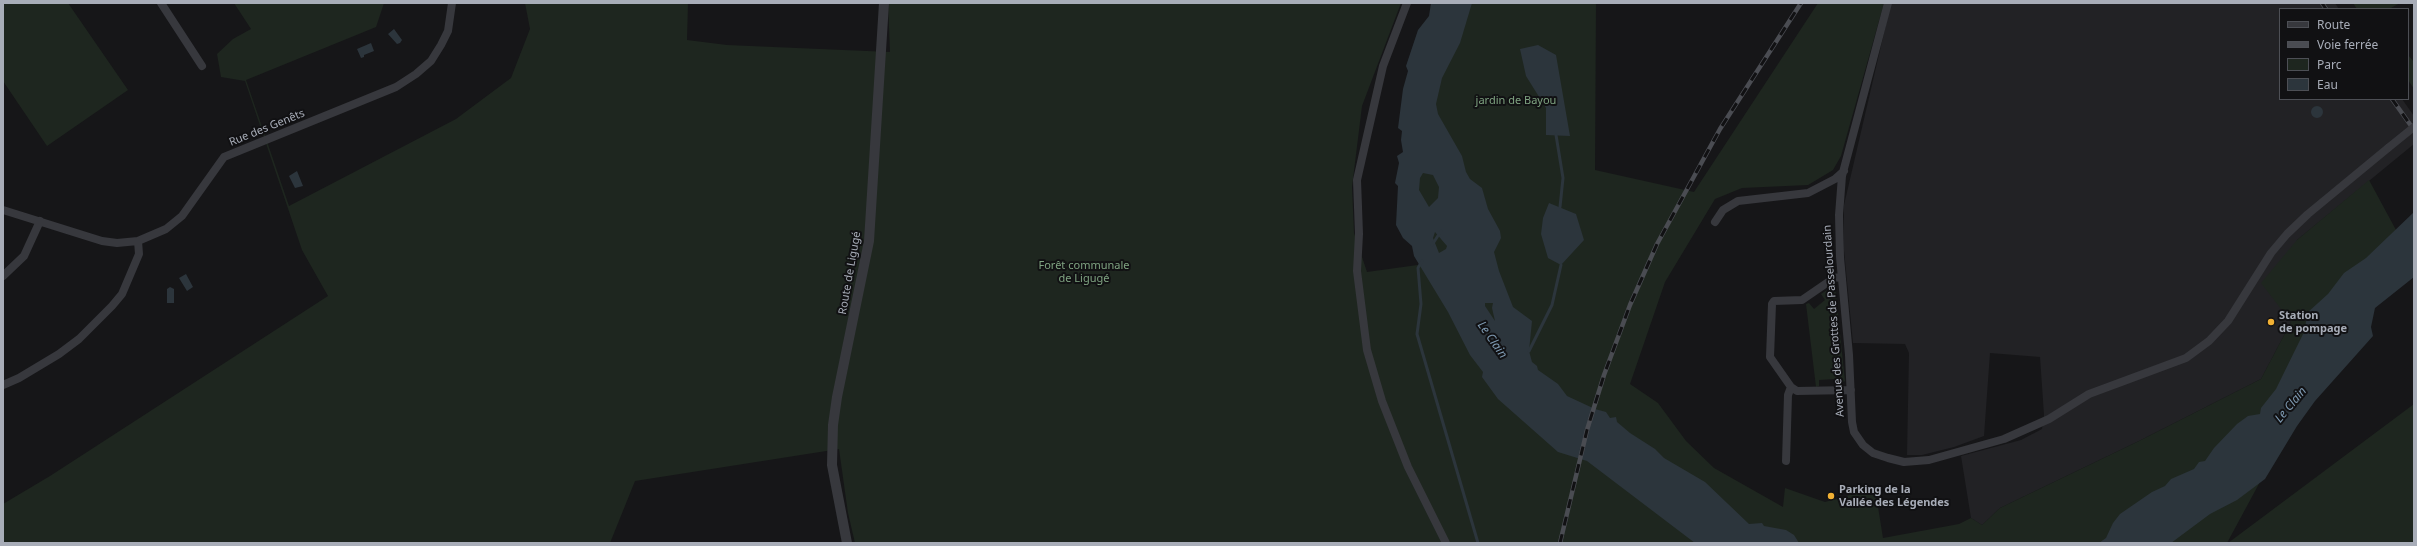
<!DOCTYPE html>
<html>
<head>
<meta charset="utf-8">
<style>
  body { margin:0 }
  #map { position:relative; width:2417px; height:546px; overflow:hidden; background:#161618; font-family:"Noto Sans",sans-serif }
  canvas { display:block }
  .frame { position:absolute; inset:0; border:4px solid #a8adb8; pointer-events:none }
  .legend { position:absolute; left:2279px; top:8px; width:130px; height:92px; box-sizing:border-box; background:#111113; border:1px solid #4d4f55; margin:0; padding:5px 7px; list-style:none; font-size:12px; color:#a8adb8 }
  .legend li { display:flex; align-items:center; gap:8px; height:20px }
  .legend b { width:20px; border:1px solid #4d4f55 }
</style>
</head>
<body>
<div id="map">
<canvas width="2417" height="546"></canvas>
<div class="frame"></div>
<ul class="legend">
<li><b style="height:5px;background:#37383d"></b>Route</li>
<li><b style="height:5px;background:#4a4c52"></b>Voie ferrée</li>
<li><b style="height:11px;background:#1e261f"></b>Parc</li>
<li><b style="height:11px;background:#2c353c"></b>Eau</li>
</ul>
</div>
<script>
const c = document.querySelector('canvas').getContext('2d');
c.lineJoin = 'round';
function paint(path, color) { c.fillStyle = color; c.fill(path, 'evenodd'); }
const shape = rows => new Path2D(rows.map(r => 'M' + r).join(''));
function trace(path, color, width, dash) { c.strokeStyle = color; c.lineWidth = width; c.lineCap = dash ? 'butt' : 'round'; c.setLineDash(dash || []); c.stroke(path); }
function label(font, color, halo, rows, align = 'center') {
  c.font = font + ' "Noto Sans",sans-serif'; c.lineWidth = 4; c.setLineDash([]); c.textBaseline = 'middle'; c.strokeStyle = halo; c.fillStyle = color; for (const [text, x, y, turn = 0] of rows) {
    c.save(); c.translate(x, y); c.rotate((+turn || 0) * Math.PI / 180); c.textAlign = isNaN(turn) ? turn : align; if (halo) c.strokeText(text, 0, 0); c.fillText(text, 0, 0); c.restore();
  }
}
paint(shape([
  [1891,3,2335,3,2339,9,2280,9,2280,99,2402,99,2414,116,2414,144,2297,240,2291,322,2261,379,2139,441,2000,508,1982,525,1971,518,1961,456,2021,440,2042,429,2044,415,2040,357,1990,353,1984,436,1954,447,1922,455,1907,455,1909,353,1905,344,1853,343,1844,250,1844,205]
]), '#222225');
paint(shape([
  [3,3,68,3,128,90,47,146,3,81],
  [234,3,384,3,376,27,246,80,289,206,456,119,511,78,530,29,525,3,688,3,687,40,727,45,890,52,888,3,1401,3,1362,106,1352,187,1354,233,1367,272,1432,263,1412,182,1442,43,1466,3,1596,3,1595,170,1694,192,1818,3,1884,3,1841,156,1833,170,1808,185,1742,188,1715,199,1665,282,1630,384,1658,403,1686,441,1714,468,1783,507,1785,488,1825,502,1875,488,1883,538,1959,524,1971,518,1982,525,2000,508,2139,441,2261,379,2291,322,2261,283,2297,240,2369,180,2396,230,2227,543,855,543,848,513,839,449,635,481,610,543,3,543,3,504,50,476,328,296,302,250,245,81,221,77,217,54,233,39,251,29],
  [2353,3,2400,3,2389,9,2357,9],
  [2408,55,2414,62,2414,89,2408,80],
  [1835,285,1845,381,1837,387,1834,386,1834,379,1819,380,1819,386,1816,387,1806,304,1809,303,1814,309,1825,300,1821,294],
  [2414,404,2414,543,2228,543]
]), '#1e261f');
paint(shape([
  [1431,3,1472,3,1460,43,1442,78,1436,104,1438,114,1462,156,1466,172,1470,179,1482,188,1488,209,1500,231,1501,238,1494,252,1499,271,1513,307,1532,321,1529,351,1532,362,1537,366,1538,370,1558,384,1567,396,1595,409,1606,412,1610,418,1616,417,1617,422,1630,433,1655,449,1664,458,1705,482,1749,524,1762,523,1764,526,1786,530,1794,535,1799,543,1695,543,1587,461,1558,452,1498,399,1482,377,1483,372,1470,355,1448,312,1414,256,1412,246,1403,238,1396,225,1398,186,1395,183,1399,163,1397,156,1403,152,1401,140,1402,131,1398,128,1403,89,1408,71,1406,66,1418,30,1429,16],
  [1423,173,1433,175,1439,187,1438,198,1429,207,1419,190,1420,178],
  [1435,232,1447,246,1446,249,1439,253,1433,238],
  [1493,303,1492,308,1495,321,1485,306,1485,303],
  [394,29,402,40,400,43,397,44,388,34],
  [371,43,374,51,364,55,364,57,361,58,357,49],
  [1538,45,1556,55,1570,136,1546,135,1546,108,1526,76,1520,49],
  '2311 112a6 6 0 1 1 12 0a6 6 0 1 1-12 0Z',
  [297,171,303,186,295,188,289,176],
  [1549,203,1576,214,1584,240,1561,265,1548,258,1541,234,1543,218],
  [2414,212,2414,277,2375,308,2371,327,2373,336,2315,401,2297,426,2265,479,2237,500,2210,514,2171,543,2099,543,2106,538,2113,523,2120,514,2152,492,2165,486,2171,479,2194,469,2199,462,2205,461,2214,448,2237,424,2248,416,2260,414,2261,408,2276,389,2305,330,2307,313,2328,294,2344,273,2366,258],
  [186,274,193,287,187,291,179,278],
  [170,287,174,289,174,303,167,303,167,289]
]), '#2c353c');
trace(shape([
  [1556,135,1563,178,1560,207],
  [1432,245,1441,231],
  [1422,261,1418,268,1421,304,1417,334,1478,543],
  [1529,351,1552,305,1561,265]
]), '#2c353c', 3);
trace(shape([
  [161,3,202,66],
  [1407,3,1383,66,1357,180,1359,234,1357,271,1367,350,1382,401,1408,467,1446,543],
  [1888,3,1842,176,1839,215,1840,257,1849,355,1852,422,1854,432,1863,445,1873,453,1888,458,1904,462,1929,460,2004,439,2049,419,2089,394,2186,358,2209,341,2228,321,2271,253,2287,234,2308,214,2388,148],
  [3,210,102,241,117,243,138,241,166,229,182,216,224,157,396,87,416,74,431,61,441,45,448,31,452,3],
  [1715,222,1723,210,1738,201,1808,193,1835,179,1844,171],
  [3,276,24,256,40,221],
  [1841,277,1834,278,1802,300,1774,301,1772,304,1770,357,1791,387,1797,391,1851,390],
  [3,385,19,378,59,354,79,339,112,306,122,294,139,254,138,241],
  [1786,461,1788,395,1791,387]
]), '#37383d', 8);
trace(shape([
  [847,543,832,465,833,425,837,397,869,241,884,3]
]), '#37383d', 10);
const rail = shape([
  [2322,3,2326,9],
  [2392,99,2414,130],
  [1560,543,1587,430,1604,375,1630,305,1657,244,1720,129,1801,3]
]);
trace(rail, '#4a4c52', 4.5);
trace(rail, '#111113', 3, [9]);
trace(shape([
  [2388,148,2414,127]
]), '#37383d', 8);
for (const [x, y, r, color] of [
  [2271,322,4,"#f2b134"],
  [1831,496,4,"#f2b134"]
]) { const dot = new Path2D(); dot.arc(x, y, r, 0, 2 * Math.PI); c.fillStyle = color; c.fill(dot); trace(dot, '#111113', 1.5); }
label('11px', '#7fa381', '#111113', [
  ["jardin de Bayou",1516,101],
  ["Forêt communale",1084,266],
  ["de Ligugé",1084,279]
]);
label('11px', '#a8adb8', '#111113', [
  ["Rue des Genêts",267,128,-22],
  ["Route de Ligugé",850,273,-80],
  ["Avenue des Grottes de Passelourdain",1834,321,-94]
]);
label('bold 11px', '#a8adb8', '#111113', [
  ["Station",2279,316],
  ["de pompage",2279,329],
  ["Parking de la",1839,490],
  ["Vallée des Légendes",1839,503]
], 'left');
label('italic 12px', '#7f9bb3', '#111113', [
  ["Le Clain",1492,340,55],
  ["Le Clain",2291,405,-50]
]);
</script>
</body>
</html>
